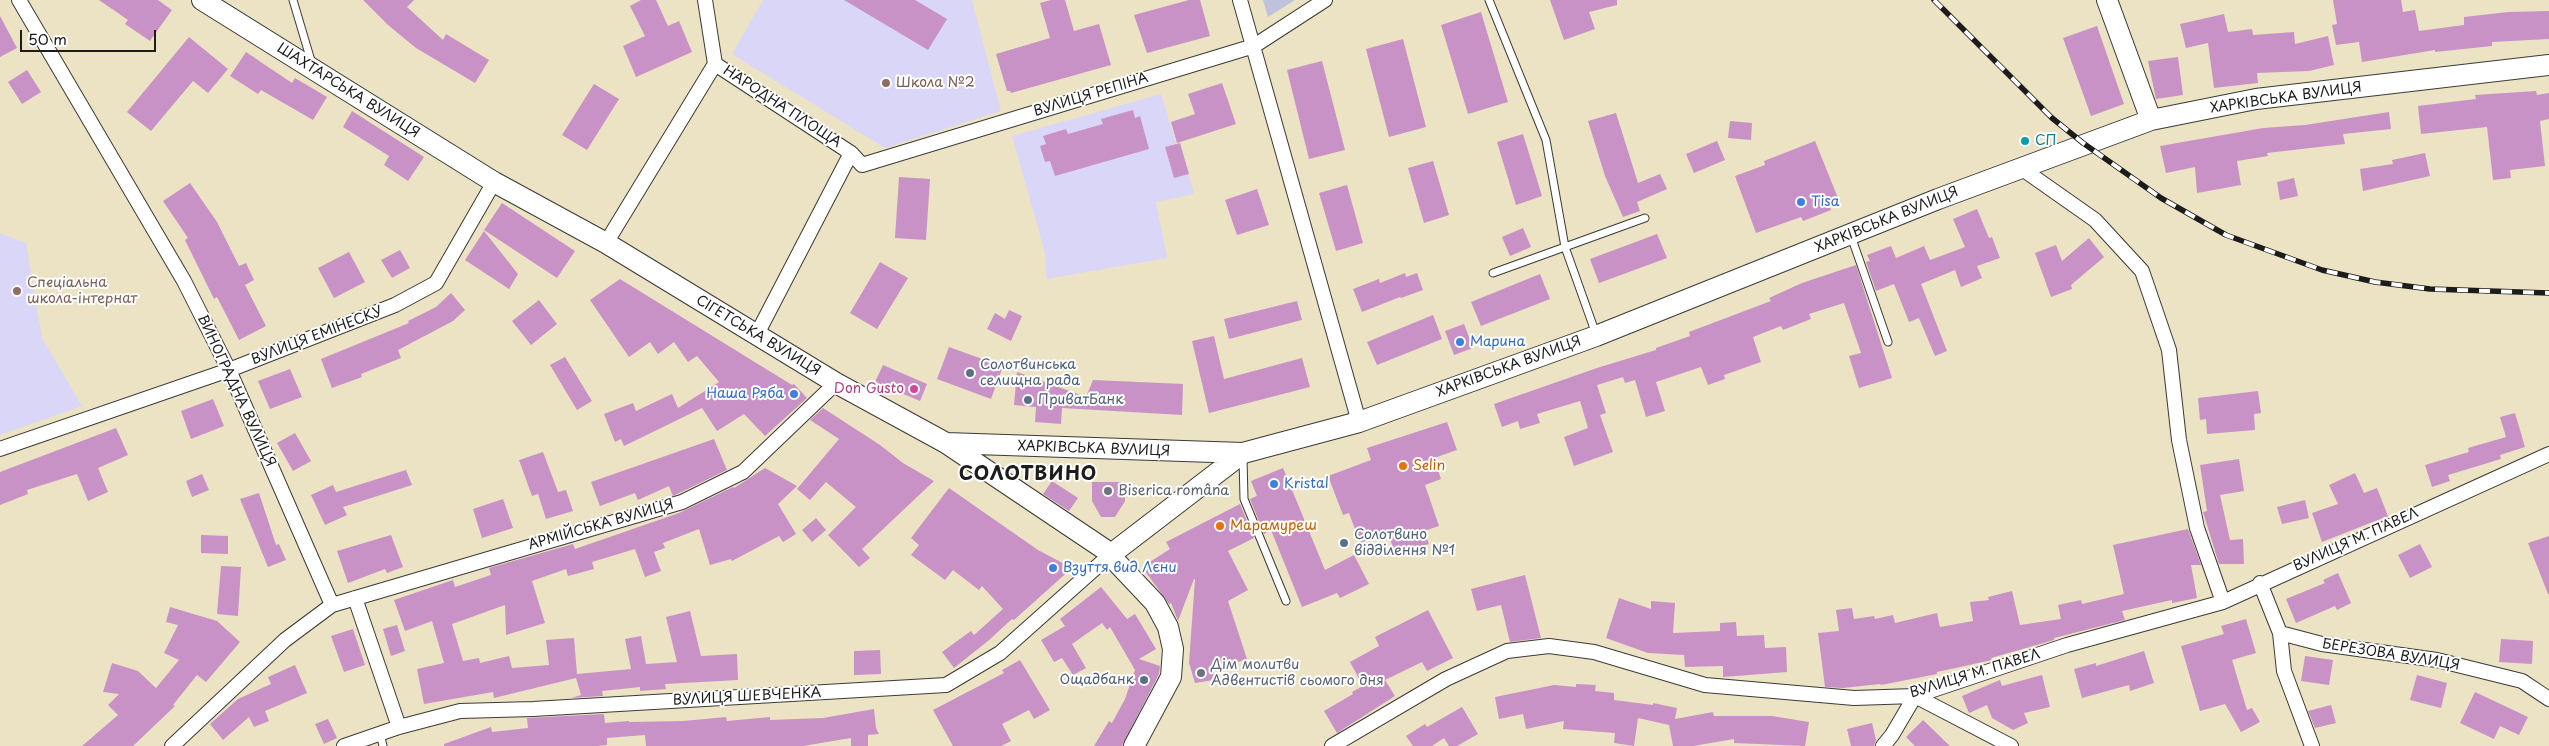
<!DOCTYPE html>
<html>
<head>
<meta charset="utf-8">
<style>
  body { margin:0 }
  #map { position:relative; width:2549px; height:746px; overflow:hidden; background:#ebe3c4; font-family:"Playpen Sans",sans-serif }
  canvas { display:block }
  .scale { position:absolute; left:20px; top:30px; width:136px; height:22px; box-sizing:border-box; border:2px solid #1c1c1c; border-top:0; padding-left:6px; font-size:15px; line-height:18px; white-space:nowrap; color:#1c1c1c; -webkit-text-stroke:4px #fff; paint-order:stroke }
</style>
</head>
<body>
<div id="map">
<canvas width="2549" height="746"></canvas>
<div class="scale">50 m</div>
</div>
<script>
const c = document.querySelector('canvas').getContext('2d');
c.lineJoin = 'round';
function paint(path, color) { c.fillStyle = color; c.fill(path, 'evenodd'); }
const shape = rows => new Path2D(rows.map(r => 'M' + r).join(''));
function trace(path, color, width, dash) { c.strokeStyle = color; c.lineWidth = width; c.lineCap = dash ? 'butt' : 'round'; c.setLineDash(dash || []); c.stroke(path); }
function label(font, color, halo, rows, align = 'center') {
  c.font = font + ' "Playpen Sans",sans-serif'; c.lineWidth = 4; c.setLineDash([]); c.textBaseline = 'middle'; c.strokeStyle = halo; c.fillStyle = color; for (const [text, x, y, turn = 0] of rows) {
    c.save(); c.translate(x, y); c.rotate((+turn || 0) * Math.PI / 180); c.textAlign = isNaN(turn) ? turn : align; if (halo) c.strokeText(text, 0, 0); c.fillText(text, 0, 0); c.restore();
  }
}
paint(shape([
  [763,0,972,0,1001,111,885,148,732,54],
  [1161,94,1176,143,1165,148,1174,178,1189,174,1194,194,1156,202,1167,258,1046,279,1045,253,1012,136],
  [0,233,26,243,42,338,82,406,0,435]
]), '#dad6f7');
paint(shape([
  [1263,0,1295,0,1268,17]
]), '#c0c2dd');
paint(shape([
  [99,0,158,0,172,10,150,41,125,24,128,20],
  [363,0,414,0,407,7,443,40,446,34,489,60,475,83,416,48,388,25],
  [641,0,656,0,668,26,679,21,692,52,636,77,623,46,645,36,630,6],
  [844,0,915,0,947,19,928,50],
  [1051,0,1065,0,1074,31,1099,24,1111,65,1011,93,1010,91,1007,91,996,54,1050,38,1040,3],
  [1189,0,1200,0,1210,36,1147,53,1134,15],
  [1550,0,1617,0,1617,5,1589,12,1595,29,1564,40],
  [2333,0,2401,0,2403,12,2415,10,2419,31,2464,25,2464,17,2508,12,2549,11,2549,39,2492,42,2492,46,2435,52,2435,50,2362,62,2359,42,2336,45,2332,25,2337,24],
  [1481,12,1508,102,1468,114,1441,25],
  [2224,14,2228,32,2252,29,2253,35,2294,32,2295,44,2328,36,2334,65,2309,71,2257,73,2258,83,2214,88,2208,43,2186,48,2180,24],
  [0,16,17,48,0,57],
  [2097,26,2124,104,2091,116,2063,38],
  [189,37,228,69,208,93,193,81,151,131,127,112],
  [1403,39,1426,127,1389,137,1366,49],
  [246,52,292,83,295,78,327,97,313,120,261,90,258,94,230,76],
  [2178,57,2183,95,2156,99,2148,61],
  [1322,61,1345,150,1309,159,1287,70],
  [27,70,41,92,22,104,8,82],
  [1222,83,1236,124,1177,143,1171,122,1195,114,1188,94],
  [594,84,619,99,587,150,562,135],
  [2536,91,2537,95,2549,93,2549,119,2540,121,2545,166,2510,170,2511,178,2493,180,2487,127,2421,134,2418,106,2476,99,2475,95],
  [1133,110,1135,118,1140,116,1149,149,1055,176,1050,161,1045,162,1040,146,1046,144,1043,136,1066,129,1068,134,1103,124,1101,119],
  [352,111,424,157,408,181,384,165,389,156,343,127],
  [2389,112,2391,129,2343,134,2345,144,2267,153,2268,156,2237,161,2241,185,2197,193,2195,167,2166,173,2160,146,2263,128,2305,125],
  [1616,113,1638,183,1660,174,1667,189,1637,202,1640,211,1623,217,1605,176,1588,121],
  [1730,121,1752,123,1751,140,1728,138],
  [1523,134,1542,196,1516,205,1497,142],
  [1717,141,1725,160,1694,173,1686,154],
  [1815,141,1838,198,1828,202,1831,210,1803,221,1801,217,1756,233,1735,176,1765,165,1764,161],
  [1180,143,1189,174,1174,178,1165,147],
  [2425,153,2430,176,2363,191,2360,169,2393,164,2392,160],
  [1433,161,1449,215,1424,223,1408,168],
  [899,177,930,179,926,240,895,238],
  [2294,178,2298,196,2280,200,2277,182],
  [190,183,217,222,239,266,246,263,254,280,245,285,266,326,239,340,217,297,214,299,185,240,188,238,163,201],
  [1347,185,1363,243,1336,251,1319,193],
  [1257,189,1269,225,1237,235,1225,200],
  [502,203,575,251,557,278,484,230],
  [1977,209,1989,238,1992,237,2000,258,1977,266,1982,278,1961,287,1955,270,1921,284,1947,351,1935,356,1919,318,1909,322,1894,284,1876,291,1866,262,1870,261,1867,255,1891,246,1896,258,1924,246,1930,260,1965,247,1953,219],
  [1523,228,1531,247,1510,256,1502,237],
  [484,231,518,274,509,289,465,260],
  [1657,234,1667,258,1599,283,1590,259],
  [2089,238,2104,257,2071,285,2072,289,2051,297,2035,253,2056,245,2062,261],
  [400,250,410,268,392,278,381,260],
  [349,252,365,282,334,298,318,268],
  [880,262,908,278,877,329,850,313],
  [1856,265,1892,378,1859,388,1849,356,1861,353,1844,303,1809,314,1811,319,1783,330,1781,326,1753,337,1761,362,1724,375,1725,379,1708,385,1701,367,1656,382,1665,411,1646,417,1635,380,1625,383,1623,377,1597,385,1606,413,1600,415,1613,452,1574,466,1564,437,1588,428,1580,401,1537,414,1540,423,1520,429,1518,421,1502,427,1494,404,1597,368,1656,350,1656,348,1690,336,1689,332,1771,301,1769,298,1802,283],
  [1405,273,1406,277,1417,273,1423,290,1401,298,1400,297,1362,312,1353,289,1379,279,1380,283],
  [1540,274,1550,299,1481,326,1471,302],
  [620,279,792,385,794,384,807,398,765,436,744,414,717,431,702,408,624,446,621,439,615,442,604,414,633,403,636,411,672,394,678,408,719,382,697,356,688,362,674,342,658,354,650,342,629,357,590,300],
  [451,293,465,310,453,321,398,350,401,358,361,374,362,377,332,388,321,359,409,323,408,321,436,307],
  [539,300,557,324,531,345,512,321],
  [1297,301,1302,320,1229,339,1224,319],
  [1009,310,1022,316,1011,341,987,329,995,313,1005,319],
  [1433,315,1442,339,1377,365,1367,342],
  [1464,324,1473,348,1454,355,1445,331],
  [1214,336,1224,379,1302,358,1310,387,1209,413,1192,341],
  [949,347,999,365,998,369,1002,369,991,399,937,379],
  [565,357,592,401,577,410,550,365],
  [883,365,927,384,920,401,875,382],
  [290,369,302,397,270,409,258,381],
  [1017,372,1086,397,1093,380,1183,384,1182,415,1062,408,1061,424,1035,422,1036,407,1014,405],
  [2258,391,2261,413,2254,414,2255,430,2207,434,2206,419,2200,420,2198,398],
  [213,399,224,426,191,439,181,411],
  [823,408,880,445,903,463,934,481,862,549,870,558,859,567,828,535,856,507,826,482,810,500,797,489,839,439,810,420],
  [2515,413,2525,447,2500,455,2501,459,2448,475,2450,481,2432,487,2425,465,2469,452,2468,448,2506,437,2500,417],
  [1447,422,1457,450,1434,458,1441,479,1425,485,1439,526,1424,531,1429,544,1395,554,1388,532,1360,543,1349,513,1343,515,1328,476,1371,460,1367,448],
  [116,428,128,455,98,468,108,492,88,501,77,474,27,490,28,494,0,505,0,472],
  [295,433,311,461,293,471,277,443],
  [714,439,727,470,673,496,669,486,638,500,635,493,600,506,591,482],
  [543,452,558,492,566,490,573,511,546,519,538,494,532,496,519,460],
  [2239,459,2244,491,2220,495,2230,540,2243,539,2244,564,2219,564,2203,512,2207,511,2200,465],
  [765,468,797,486,778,504,796,534,783,542,779,536,732,561,731,559,710,565,699,529,663,543,665,548,654,552,661,571,645,577,635,549,592,562,594,569,568,576,566,569,532,581,545,623,506,635,505,605,452,624,463,661,479,658,480,663,509,656,512,668,549,665,546,640,574,638,577,674,631,669,625,639,641,636,646,664,677,662,666,617,690,611,701,656,737,654,738,680,665,684,666,689,640,691,640,687,602,691,603,696,571,698,581,695,576,678,494,698,493,692,424,704,417,669,444,663,432,621,405,631,394,600,453,580,455,587,491,575,489,568,573,544,575,549,679,513,733,487,734,488],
  [1283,468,1325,570,1354,555,1369,584,1340,598,1337,593,1302,607,1271,530,1264,534,1250,499,1257,496,1251,481],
  [406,470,412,485,343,507,347,515,325,525,311,495,333,485,336,492],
  [2355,473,2364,493,2377,488,2388,516,2322,542,2312,513,2338,504,2329,485],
  [202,474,209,490,192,497,186,481],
  [1052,481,1078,498,1069,511,1043,494],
  [1092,482,1125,482,1125,501,1115,517,1101,517,1092,501],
  [949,488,1038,550,1072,568,1014,620,1012,619,988,641,954,668,942,652,971,631,974,635,1003,609,982,586,979,590,953,570,945,580,911,555,919,545,911,538],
  [259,493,276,545,279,544,286,560,268,567,240,499],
  [503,499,513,528,482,538,473,509],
  [2305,500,2309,518,2282,524,2277,507],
  [1240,504,1254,538,1228,551,1248,590,1228,601,1247,659,1214,670,1213,680,1195,683,1189,663,1195,579,1194,579,1178,621,1171,603,1169,604,1142,567,1170,549,1166,542],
  [816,518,826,530,812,542,802,530],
  [2188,529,2201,565,2191,565,2197,598,2172,603,2172,600,2122,611,2125,620,2054,638,2054,640,1991,658,1992,660,1937,672,1937,674,1881,685,1880,684,1843,688,1825,687,1818,633,1839,631,1836,610,1852,608,1854,619,1874,616,1875,619,1893,615,1895,623,1937,613,1940,627,1973,621,1970,602,1989,600,1988,597,2012,591,2020,625,2061,619,2058,605,2081,600,2082,604,2124,594,2113,545],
  [201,535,228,536,228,554,201,553],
  [391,535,403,567,387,573,385,569,348,583,337,551],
  [2549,536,2549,594,2548,594,2528,543],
  [2420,544,2432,567,2410,578,2398,555],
  [221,566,241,567,238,616,217,614],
  [2338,573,2351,603,2337,610,2335,606,2296,623,2286,599,2325,583,2323,580],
  [1525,575,1541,638,1510,642,1501,605,1477,611,1471,589],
  [1101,587,1127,619,1135,614,1156,649,1139,659,1160,666,1159,674,1122,746,1094,746,1109,721,1112,723,1125,699,1135,670,1110,627,1107,630,1102,623,1072,644,1086,668,1073,675,1062,658,1054,662,1041,640,1065,626,1060,619],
  [1619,598,1651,609,1651,601,1675,603,1673,633,1720,631,1720,623,1736,622,1737,636,1764,635,1765,648,1786,647,1787,672,1723,677,1723,666,1685,667,1684,655,1648,653,1606,638],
  [170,607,217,621,240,642,206,682,197,675,173,705,175,706,133,746,82,746,118,715,108,705,119,694,103,692,112,663,138,671,156,688,179,660,164,653,178,625,166,622],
  [1428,610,1453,658,1427,671,1422,662,1385,680,1395,696,1337,733,1324,711,1353,694,1352,692,1363,686,1350,662,1379,646,1375,637],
  [2246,619,2256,653,2232,660,2247,710,2252,708,2260,722,2241,732,2225,704,2200,711,2181,646,2224,634,2221,626],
  [397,625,405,651,391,656,383,629],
  [353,629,365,665,344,672,331,636],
  [2501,639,2533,641,2532,664,2499,662],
  [880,650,881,674,854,675,854,651],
  [2144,651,2154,683,2130,691,2129,685,2082,698,2074,669,2096,663,2096,666],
  [2305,656,2333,660,2329,685,2301,681],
  [1020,660,1050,710,1034,719,1029,710,1002,724,1011,741,1001,746,953,746,933,710,1004,673,1002,670],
  [295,665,307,693,265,711,269,721,254,727,249,717,223,740,210,724,238,699,271,684,268,677],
  [2042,675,2050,707,2024,713,2028,723,2013,730,1992,718,1987,705,1969,713,1962,696,2000,680,2002,686],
  [2417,675,2447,683,2441,708,2410,700],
  [1576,684,1596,685,1595,691,1614,693,1614,700,1653,705,1653,703,1677,708,1675,719,1713,712,1714,716,1772,716,1809,722,1805,746,1734,743,1734,739,1693,746,1673,746,1669,725,1638,718,1634,746,1614,743,1615,733,1563,729,1564,721,1526,729,1523,714,1499,719,1495,697,1554,685,1576,687],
  [2475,692,2528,717,2519,735,2500,726,2494,739,2460,723],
  [2331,705,2336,723,2315,728,2308,711],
  [1462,707,1478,734,1457,746,1449,746,1444,738,1432,746,1413,746,1406,736,1425,724,1427,727],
  [874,709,876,728,879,734,868,735,868,746,851,746,851,738,803,746,646,746,645,735,607,738,607,745,596,746,444,746,444,744,491,727,492,732,528,728,527,718,604,714,605,723,629,721,629,722,683,721,726,717,727,721,770,717,770,720,823,718],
  [328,719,337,738,324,744,315,724],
  [1923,720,1950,746,1915,746,1906,737],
  [1872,723,1876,740,1874,746,1851,746,1847,729]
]), '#c992c6');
const lane = shape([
  [293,0,312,64],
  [1489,0,1546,140,1565,247,1596,334],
  [1851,236,1888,342],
  [1493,273,1645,218],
  [1243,458,1244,499,1286,601],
  [380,733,383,746]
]);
const street = shape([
  [19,0,184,281,229,370,332,605,285,640,172,746],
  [705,0,715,64],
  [1240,0,1359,422],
  [851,153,862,165,1254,46,1325,0],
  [2021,168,2095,220,2142,271,2169,350,2179,440,2197,528,2223,602],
  [606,243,715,64,851,153,756,336],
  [0,449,229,370,395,305,436,283,494,182],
  [2260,583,2280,633,2322,644,2437,660,2522,681,2549,699],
  [355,598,399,727],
  [332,605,682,502,743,472,836,383],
  [2280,633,2284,671,2312,746],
  [344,746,399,727,460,711,533,709,946,685,1000,653,1110,555],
  [1332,746,1446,679,1507,651,1549,646,1594,652,1705,685,1854,698,1915,696,2067,645,2223,602,2549,454],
  [1883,746,1892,735,1915,696,2011,746]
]);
const secondary = shape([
  [202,0,494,182,606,243,836,383,946,443,1104,549,1155,603,1168,627,1173,649,1171,677,1134,746],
  [2107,0,2151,120],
  [946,443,1243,453,1359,422,1596,336,1938,199,2151,120,2256,99,2549,65],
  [1110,555,1243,453]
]);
trace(lane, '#3b3a35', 9);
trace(street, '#3b3a35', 16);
trace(secondary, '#3b3a35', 22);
trace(lane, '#fff', 7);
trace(street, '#fff', 14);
trace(secondary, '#fff', 20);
const rail = shape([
  [1934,0,2052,118,2083,143,2161,198,2226,235,2322,270,2375,282,2430,289,2549,293]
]);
trace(rail, '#1c1c1c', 5.5);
trace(rail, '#fff', 4, [11]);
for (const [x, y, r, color] of [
  [886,83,5,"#8d6e63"],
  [2025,141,5,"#0f9aa8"],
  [1801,202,5,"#3f7fe0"],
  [17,291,5,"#8d6e63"],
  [1460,342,5,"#3f7fe0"],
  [970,373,5,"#5c6f8a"],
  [914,389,5,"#d1479c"],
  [794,394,5,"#3f7fe0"],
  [1028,400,5,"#5c6f8a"],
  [1403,466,5,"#e8710a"],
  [1274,484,5,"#3f7fe0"],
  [1108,491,5,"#6b7280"],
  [1220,526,5,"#e8710a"],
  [1344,543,5,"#5c6f8a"],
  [1053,568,5,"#3f7fe0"],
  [1201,673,5,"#6b7280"],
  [1144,680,5,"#5c6f8a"]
]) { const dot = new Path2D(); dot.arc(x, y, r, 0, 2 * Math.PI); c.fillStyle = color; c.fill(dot); trace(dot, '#fff', 2); }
label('14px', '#785e54', '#fff', [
  ["Школа №2",896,83],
  ["Спеціальна",27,283],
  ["школа-інтернат",27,299]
], 'left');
label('14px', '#1c1c1c', '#fff', [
  ["ШАХТАРСЬКА ВУЛИЦЯ",348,91,32],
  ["ВУЛИЦЯ РЕПІНА",1091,95,-17],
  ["ХАРКІВСЬКА ВУЛИЦЯ",2286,98,-8],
  ["НАРОДНА ПЛОЩА",782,107,33],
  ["ХАРКІВСЬКА ВУЛИЦЯ",1887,220,-22],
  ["ВУЛИЦЯ ЕМІНЕСКУ",317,336,-21],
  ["СІГЕТСЬКА ВУЛИЦЯ",758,336,31],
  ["ХАРКІВСЬКА ВУЛИЦЯ",1509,367,-20],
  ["ВИНОГРАДНА ВУЛИЦЯ",236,391,65],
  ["ХАРКІВСЬКА ВУЛИЦЯ",1094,449,2],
  ["АРМІЙСЬКА ВУЛИЦЯ",601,525,-16],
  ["ВУЛИЦЯ М. ПАВЕЛ",2356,540,-24],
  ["БЕРЕЗОВА ВУЛИЦЯ",2391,655,9],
  ["ВУЛИЦЯ М. ПАВЕЛ",1975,674,-17],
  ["ВУЛИЦЯ ШЕВЧЕНКА",747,697,-3]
]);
label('14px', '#0d838f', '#fff', [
  ["СП",2035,141]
], 'left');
label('14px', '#366cbe', '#fff', [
  ["Tisa",1811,202],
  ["Марина",1470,342],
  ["Наша Ряба",784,394,"right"],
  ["Kristal",1284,484],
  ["Взуття вид Лєни",1063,568]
], 'left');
label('14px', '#4e5e75', '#fff', [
  ["Солотвинська",980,365],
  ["селищна рада",980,381],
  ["ПриватБанк",1038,400],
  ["Солотвино",1354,535],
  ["відділення №1",1354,551],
  ["Ощадбанк",1134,680,"right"]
], 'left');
label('14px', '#b23c85', '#fff', [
  ["Don Gusto",904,389]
], 'right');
label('14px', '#c56008', '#fff', [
  ["Selin",1413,466],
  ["Марамуреш",1230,526]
], 'left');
label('14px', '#5b616d', '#fff', [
  ["Biserica româna",1118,491],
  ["Дім молитви",1211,665],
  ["Адвентистів сьомого дня",1211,681]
], 'left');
c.letterSpacing = '1px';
label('bold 19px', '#1c1c1c', '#fff', [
  ["СОЛОТВИНО",1028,475]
]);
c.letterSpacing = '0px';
</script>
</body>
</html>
